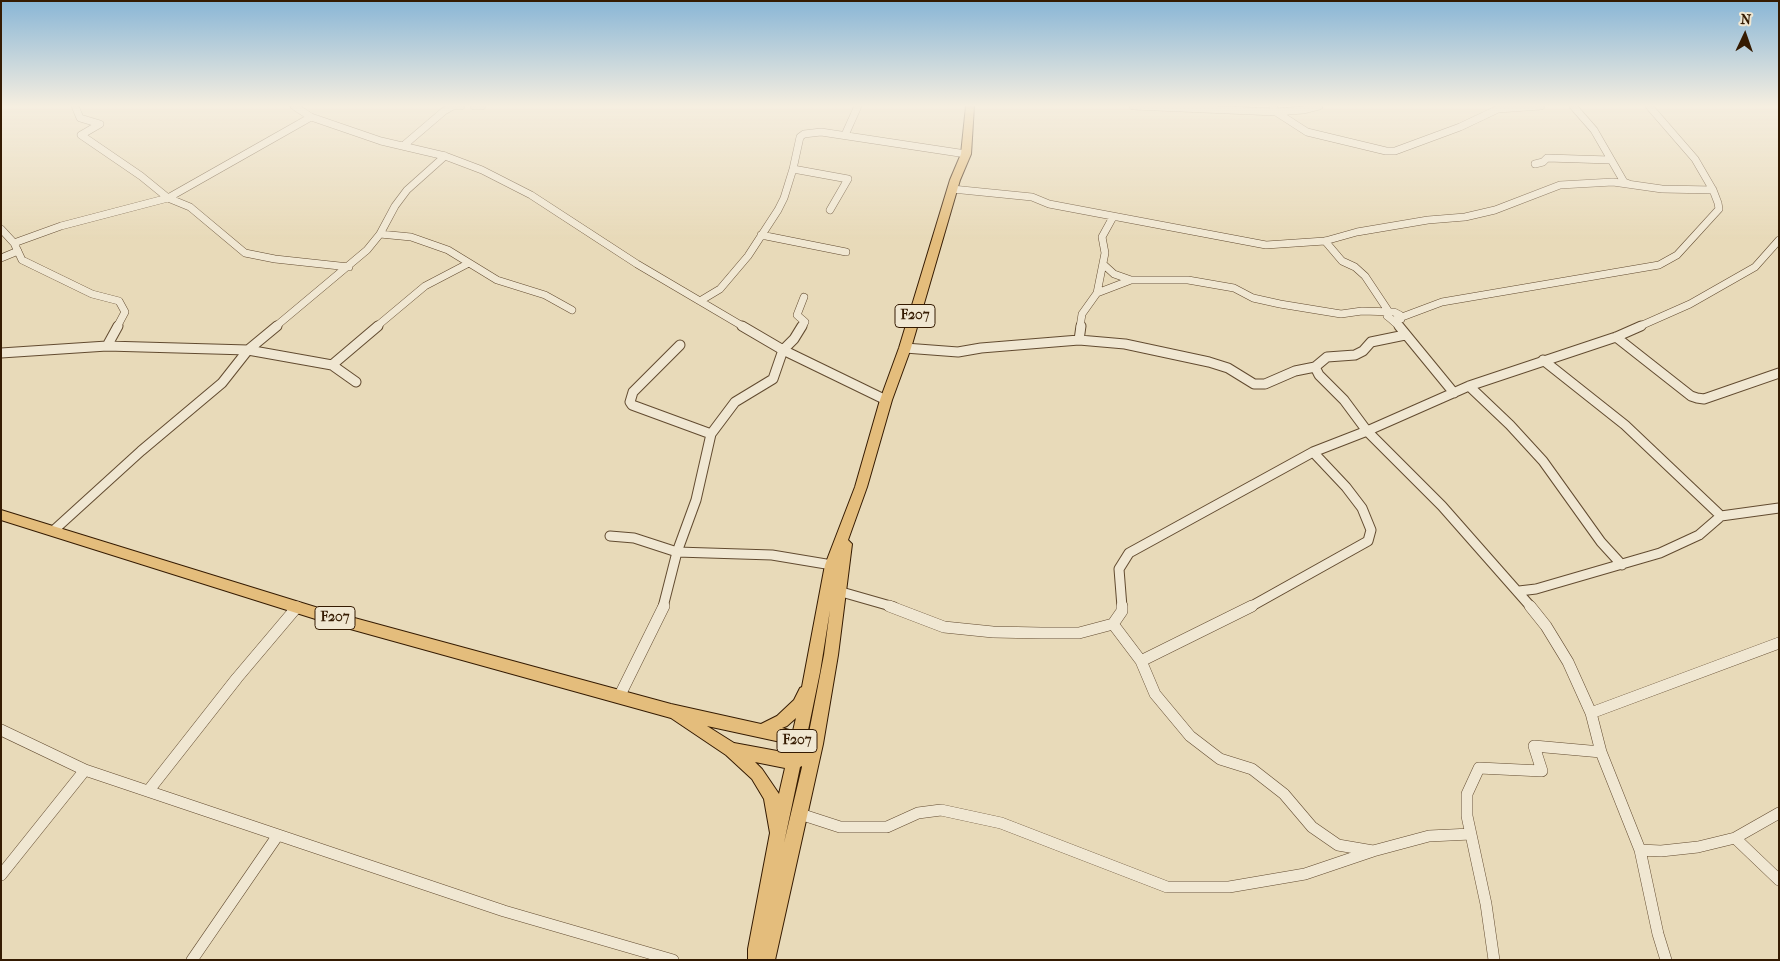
<!DOCTYPE html>
<html>
<head>
<meta charset="utf-8">
<style>
  body { margin:0 }
  #map { position:relative; width:1780px; height:961px; overflow:hidden; background:#e8dab9; font-family:"IM FELL French Canon",serif }
  canvas { display:block }
  .frame { position:absolute; inset:0; border:2px solid #351b02; pointer-events:none }
  .north { position:absolute; left:1720px; top:10px; width:50px; height:50px; -webkit-text-stroke:4px #f0e7d2; paint-order:stroke; rotate:3deg; font-size:14px; font-weight:700; line-height:20px; text-align:center; color:#351b02 }
  .north::after { content:''; display:block; margin:auto; width:18px; height:22px; background:#351b02; clip-path:polygon(50% 0,100% 100%,50% 72%,0 100%) }
</style>
</head>
<body>
<div id="map">
<canvas width="1780" height="961"></canvas>
<div class="frame"></div>
<div class="north">N</div>
</div>
<script>
const c = document.querySelector('canvas').getContext('2d');
c.lineJoin = 'round';
const shape = rows => new Path2D(rows.map(r => 'M' + r).join(''));
function trace(path, color, width, dash) { c.strokeStyle = color; c.lineWidth = width; c.lineCap = dash ? 'butt' : 'round'; c.setLineDash(dash || []); c.stroke(path); }
function paint(path, color) { c.fillStyle = color; c.fill(path, 'evenodd'); }
function label(font, color, halo, rows, align = 'center') {
  c.font = font + ' "IM FELL French Canon",serif'; c.lineWidth = 4; c.setLineDash([]); c.textBaseline = 'middle'; c.strokeStyle = halo; c.fillStyle = color; for (const [text, x, y, turn = 0] of rows) {
    c.save(); c.translate(x, y); c.rotate((+turn || 0) * Math.PI / 180); c.textAlign = isNaN(turn) ? turn : align; if (halo) c.strokeText(text, 0, 0); c.fillText(text, 0, 0); c.restore();
  }
}
const streetFar2 = shape([
  [75,106,80,118,100,124,81,135,141,176,168,198,190,207,245,253,275,259,349,267],
  [294,106,311,117,381,141,445,156,482,170,531,195,637,264,744,327],
  [474,106,482,106],
  [1133,106,1276,112,1303,110,1319,106],
  [1273,106,1276,112,1307,132,1386,151,1395,151,1460,127,1498,109,1541,106],
  [1573,106,1594,130,1624,182,1629,184],
  [845,135,858,106],
  [403,146,444,111,453,106,461,106],
  [1535,164,1543,162,1547,158,1610,160],
  [793,169,848,179,830,210],
  [952,189,1032,197,1049,204,1266,245,1325,241,1357,232,1428,220,1465,217,1495,210,1560,185,1613,182,1662,189,1713,190],
  [1,229,14,243,22,260,92,294,119,301,125,312,117,327],
  [380,234,411,237,448,250,497,280,545,295,572,310],
  [761,235,846,252],
  [1325,241,1342,261,1355,267,1365,276,1389,312],
  [14,243,61,226,168,198,311,117],
  [1,258,18,251],
  [1103,264,1114,274,1131,280],
  [1097,293,1131,280,1188,280,1234,288,1253,298,1280,304,1341,314,1362,311,1394,312,1400,315,1401,319,1392,320,1387,316,1388,312],
  [700,301,720,289,748,256,778,210,784,198,793,169,800,137,804,134,821,132,966,154],
  [1402,317,1442,302,1659,265,1677,255,1719,209,1718,203,1713,190,1695,159,1649,106],
  [1392,320,1400,327],
  [275,327,367,250,380,234,395,206,407,190,445,156],
  [376,327,425,286,469,263],
  [802,327,805,322,797,315,804,297],
  [1080,327,1082,314,1097,293,1105,253,1102,237,1113,217],
  [1638,327,1690,304,1755,267,1779,240]
]);
const streetFar1 = shape([
  [742,326,783,350,886,400],
  [1399,326,1454,393],
  [1616,337,1691,396,1697,398,1704,399,1779,373],
  [1079,340,1081,326],
  [680,345,633,392,630,402,632,405,711,434],
  [107,346,118,326],
  [905,348,958,352,981,348,1079,340,1125,344,1209,362,1228,368,1254,384,1265,384,1295,371,1315,367,1327,357,1355,355,1363,351,1371,342,1405,335],
  [1,353,107,346,248,350,332,365,356,382],
  [1543,360,1625,425,1721,516],
  [332,365,378,326],
  [1315,367,1319,375,1344,400,1367,431,1442,506,1531,607],
  [1469,386,1510,425,1543,461,1601,542,1622,565],
  [53,531,141,451,222,383,248,350,277,326],
  [610,536,634,538,677,552,772,555,832,565],
  [838,591,894,607],
  [1519,591,1536,589,1660,553,1699,535,1721,516,1779,508],
  [663,607,677,552,696,500,711,434,735,402,773,379,783,350,794,339,802,326],
  [1122,607,1119,569,1129,553,1313,452,1367,431,1469,386,1616,337,1641,326],
  [1250,607,1368,541,1371,530,1362,508,1346,487,1313,452]
]);
const street = shape([
  [889,606,944,627,993,632,1041,633,1079,633,1113,624,1122,611,1122,606],
  [1530,606,1546,626,1568,662,1591,713,1601,752,1640,850,1658,934,1666,960],
  [1113,624,1141,661,1155,694,1190,736,1220,759,1252,769,1284,794,1312,827,1338,845,1373,851,1429,836,1471,834],
  [1141,661,1252,606],
  [619,697,664,606],
  [1591,713,1779,643],
  [1,730,85,770,504,911,673,960],
  [149,790,237,678,297,607],
  [800,814,840,827,887,827,918,813,941,810,1001,823,1167,887,1229,887,1305,874,1373,851],
  [1735,838,1779,880],
  [1640,850,1661,851,1698,847,1735,838,1779,813],
  [1,875,85,770],
  [192,960,278,835],
  [1494,960,1486,904,1467,816,1467,794,1479,768,1542,771,1534,746,1601,752]
]);
const primary = shape([
  [966,106,974,106,971,154,960,180,911,348,892,400,867,487,848,540,852,544,838,655,823,744,775,960,748,960,748,949,770,833,764,799,752,779,726,755,671,718,325,622,1,520,1,510,325,610,671,704,761,724,777,716,794,700,800,688,802,687,825,565,855,487,880,400,899,348,950,180,961,154,966,106],
  [830,610,824,655,807,743,806,740,820,672,830,610],
  [796,718,793,731,782,728,787,726,796,718],
  [707,726,790,744,788,753,734,743,707,726],
  [755,762,785,768,779,794,762,769,755,762],
  [802,766,802,767,784,843,800,767,802,766]
]);
trace(streetFar2, '#624b30', 8);
trace(streetFar1, '#624b30', 11);
trace(street, '#624b30', 12);
trace(primary, '#351b02', 2);
trace(streetFar2, '#f0e7d2', 7);
trace(streetFar1, '#f0e7d2', 9);
trace(street, '#f0e7d2', 11);
paint(primary, '#e4bd7c');
const sky = c.createLinearGradient(0, 0, 0, 240);
sky.addColorStop(0, '#89b6d6');
sky.addColorStop(0.44, '#f5eee0');
sky.addColorStop(1, '#f5eee000');
c.fillStyle = sky;
c.fillRect(0, 0, 1780, 240);
for (const [x, y, w] of [
  [915,316,40],
  [335,618,40],
  [797,741,40]
]) { const box = new Path2D(); box.roundRect(x - w / 2, y - 11.5, w, 23, 4); c.fillStyle = '#f0e7d2'; c.fill(box); trace(box, '#351b02', 1); }
label('bold 14px', '#351b02', null, [
  ["F207",915,316],
  ["F207",335,618],
  ["F207",797,741]
]);
</script>
</body>
</html>
